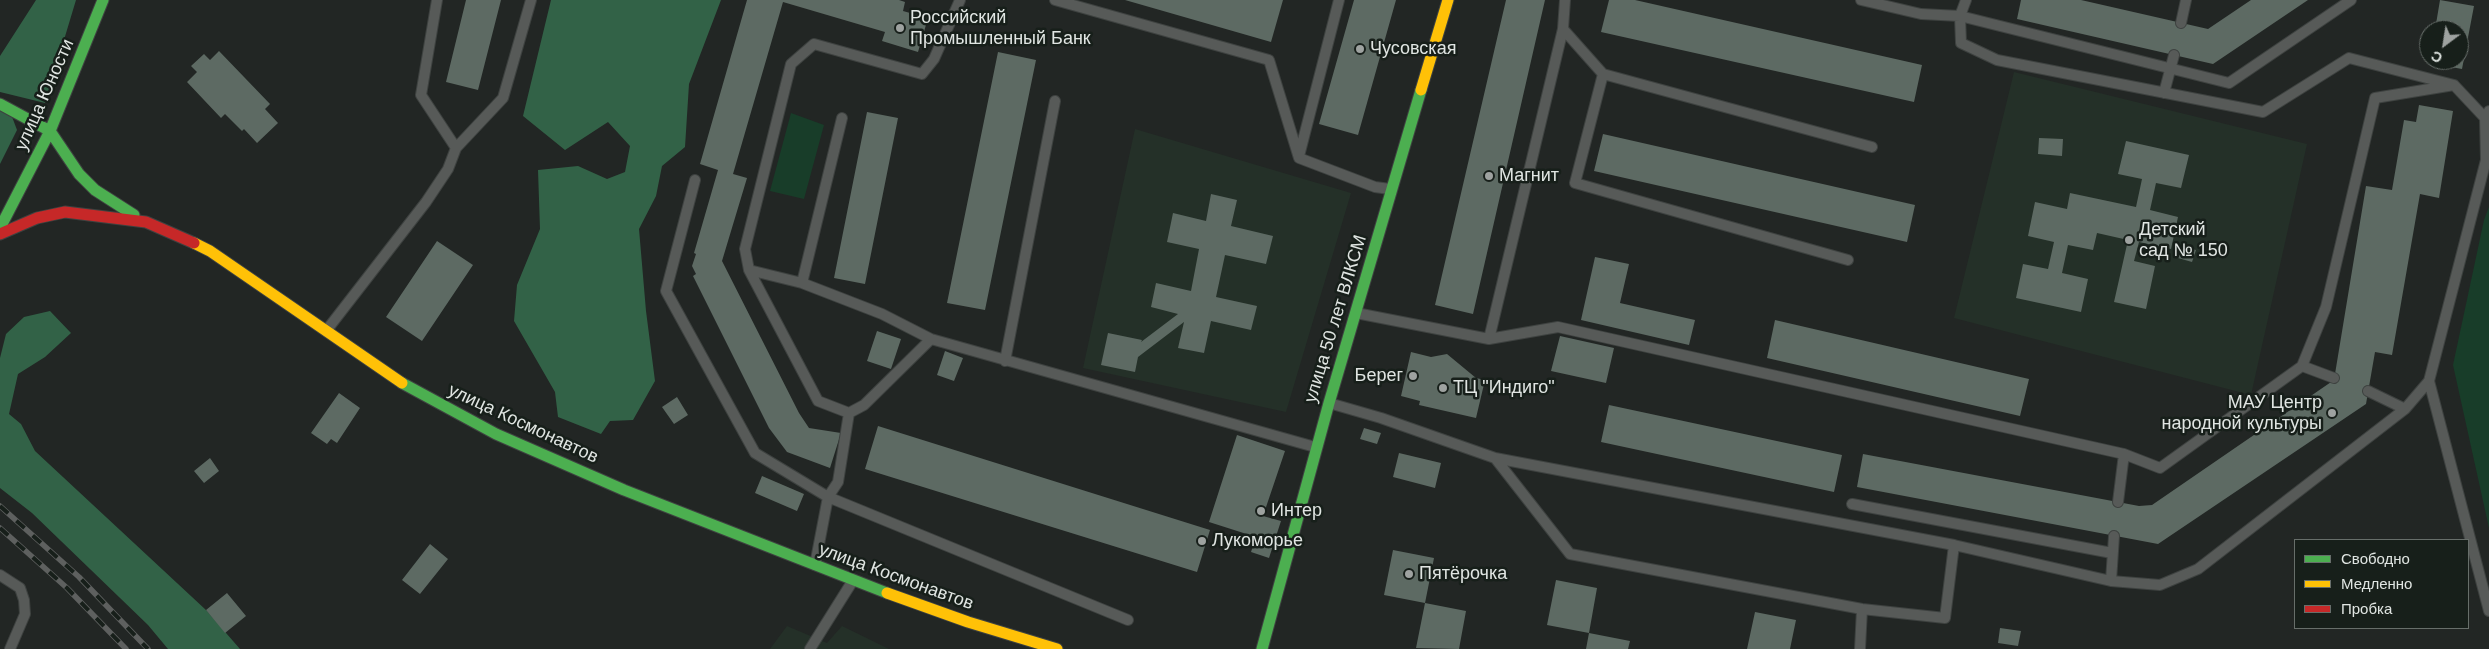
<!DOCTYPE html>
<html>
<head>
<meta charset="utf-8">
<style>
  body { margin:0 }
  #map { position:relative; width:2489px; height:649px; overflow:hidden; background:#222624; font-family:Arial,sans-serif }
  canvas { display:block }
  .legend { position:absolute; left:2294px; top:539px; width:175px; height:90px; box-sizing:border-box; background:#171f1a; border:1px solid #676e6a; margin:0; padding:6px 9px; list-style:none; font-size:15px; color:#e0e5e2 }
  .legend li { display:flex; align-items:center; gap:10px; height:25px }
  .legend b { width:25px; border:1px solid #676e6a }
  .north { position:absolute; left:2419px; top:20px; width:50px; height:50px; box-sizing:border-box; background:#171f1a; border:1px solid #676e6a; border-radius:50%; rotate:211deg; font-size:14px; font-weight:700; line-height:20px; text-align:center; color:#e0e5e2 }
  .north::after { content:''; display:block; margin:auto; width:18px; height:22px; background:#9ea2a0; clip-path:polygon(50% 0,100% 100%,50% 72%,0 100%) }
</style>
</head>
<body>
<div id="map">
<canvas width="2489" height="649"></canvas>
<ul class="legend">
<li><b style="height:6px;background:#4caf50"></b>Свободно</li>
<li><b style="height:6px;background:#ffc107"></b>Медленно</li>
<li><b style="height:6px;background:#c62828"></b>Пробка</li>
</ul>
<div class="north">С</div>
</div>
<script>
const c = document.querySelector('canvas').getContext('2d');
c.lineJoin = 'round';
function paint(path, color) { c.fillStyle = color; c.fill(path, 'evenodd'); }
const shape = rows => new Path2D(rows.map(r => 'M' + r).join(''));
function trace(path, color, width, dash) { c.strokeStyle = color; c.lineWidth = width; c.lineCap = dash ? 'butt' : 'round'; c.setLineDash(dash || []); c.stroke(path); }
function label(font, color, halo, rows, align = 'center') {
  c.font = font + ' Arial,sans-serif'; c.lineWidth = 5; c.setLineDash([]); c.textBaseline = 'middle'; c.strokeStyle = halo; c.fillStyle = color; for (const [text, x, y, turn = 0] of rows) {
    c.save(); c.translate(x, y); c.rotate((+turn || 0) * Math.PI / 180); c.textAlign = isNaN(turn) ? turn : align; if (halo) c.strokeText(text, 0, 0); c.fillText(text, 0, 0); c.restore();
  }
}
paint(shape([
  [2014,72,2307,144,2251,395,1954,318],
  [1135,129,1351,193,1286,412,1083,368],
  [787,626,827,643,842,626,889,649,770,649]
]), '#243028');
paint(shape([
  [791,113,824,125,804,199,770,191],
  [2489,207,2489,528,2453,365,2484,220]
]), '#183d29');
paint(shape([
  [36,0,76,0,45,103,0,92,0,56],
  [551,0,721,0,689,84,685,147,662,166,656,196,639,229,646,311,655,381,633,420,610,421,601,434,558,417,555,392,514,321,517,285,540,229,538,170,578,166,607,179,625,172,630,146,608,122,565,150,523,116],
  [0,110,11,114,17,130,0,164],
  [50,311,71,333,45,357,18,374,9,414,21,424,35,451,206,610,240,649,168,649,148,625,32,513,0,488,0,358,6,334,24,317]
]), '#326247');
paint(shape([
  [466,0,501,0,478,90,446,82],
  [747,0,899,0,905,2,903,11,928,18,918,52,882,41,885,32,783,2,733,174,747,178,722,261,799,413,809,428,841,433,830,468,787,452,769,428,693,276,696,274,692,266,696,254,694,253,718,170,700,164],
  [1125,0,1283,0,1271,42],
  [1354,0,1396,0,1358,135,1319,124],
  [1506,0,1545,0,1473,314,1435,305],
  [1609,0,1635,0,1922,65,1914,102,1601,32],
  [2021,0,2081,0,2208,29,2251,0,2308,0,2213,64,2017,19],
  [2440,0,2474,6,2462,69,2429,63,2429,60,2459,60,2459,30,2435,30],
  [219,51,270,104,265,109,278,123,257,143,244,129,242,131,225,114,221,118,187,82,197,72,191,66,204,54,210,60],
  [998,52,1036,60,985,310,947,303],
  [2419,105,2453,111,2439,198,2420,194,2392,355,2375,352,2366,404,2158,544,1857,487,1863,454,2139,506,2152,505,2334,380,2366,186,2392,190,2404,120,2416,122],
  [867,112,898,118,865,284,834,278],
  [1603,134,1915,205,1907,242,1594,171],
  [2039,138,2063,139,2062,156,2038,154],
  [2126,141,2189,155,2181,188,2156,183,2150,210,2178,217,2171,249,2139,242,2134,261,2155,266,2146,309,2114,302,2128,240,2097,233,2093,250,2068,245,2062,273,2088,279,2081,312,2016,298,2023,264,2048,269,2054,242,2028,236,2035,202,2067,209,2070,193,2136,207,2142,179,2118,174],
  [1211,194,1237,200,1231,226,1273,236,1266,264,1225,255,1216,297,1257,306,1251,330,1211,321,1204,353,1178,348,1184,322,1138,357,1135,372,1101,365,1108,333,1142,340,1141,342,1178,314,1151,307,1156,283,1191,291,1199,249,1167,242,1173,213,1206,221],
  [437,241,473,265,422,341,386,317],
  [2181,246,2196,250,2192,262,2178,258],
  [1595,257,1629,264,1620,303,1695,320,1689,345,1581,320],
  [1775,320,2029,379,2020,416,1767,358],
  [877,331,901,339,891,369,867,361],
  [1560,336,1614,348,1606,383,1551,371],
  [945,351,963,358,954,381,937,375],
  [1411,352,1431,357,1447,354,1476,378,1485,380,1476,418,1419,405,1420,401,1401,396],
  [339,393,360,408,337,443,331,439,327,444,311,433],
  [677,397,688,415,674,424,662,407],
  [1609,405,1842,455,1834,492,1601,442],
  [878,426,1210,530,1197,572,865,469],
  [1364,428,1381,433,1377,444,1360,439],
  [1237,435,1285,451,1263,516,1281,521,1269,558,1251,552,1256,537,1209,522],
  [1399,453,1441,463,1435,488,1393,477],
  [210,458,219,471,204,483,194,471],
  [762,476,804,494,797,511,755,493],
  [430,544,448,559,420,594,402,580],
  [1393,550,1434,558,1425,603,1384,595],
  [1556,580,1597,588,1589,633,1547,625],
  [227,593,246,616,225,633,206,610],
  [1425,603,1466,611,1459,649,1416,648],
  [1755,612,1796,620,1790,649,1747,649],
  [2000,628,2021,631,2018,646,1998,643],
  [1589,633,1630,641,1628,649,1586,649]
]), '#5d6a63');
const lane = shape([
  [437,0,421,95,456,148],
  [960,0,934,59,922,74,814,44,791,64,745,249,749,270,802,283,882,314,931,339,1315,447],
  [1055,0,1269,60,1299,158,1375,187,1390,189],
  [1861,0,1921,14,1960,16,2229,83,2351,0],
  [1966,0,1960,16,1961,43,1997,60,2263,112,2349,58,2454,85,2485,118],
  [2181,23,2186,0],
  [1563,29,1603,74,1872,147],
  [1603,74,1575,183,1848,260],
  [2164,93,2174,55],
  [2489,111,2485,118,2486,160,2429,381,2489,611],
  [1299,156,1339,0],
  [695,180,666,291,755,453,828,497,1128,620],
  [749,270,818,401,849,413],
  [802,283,842,118],
  [1356,313,1489,339,1563,29,1565,0],
  [326,331,426,202,448,169,456,148,503,98,531,0],
  [1489,339,1558,327,2124,454,2160,468,2302,366,2326,307,2375,98,2454,85],
  [1005,361,1055,101],
  [2302,366,2334,378],
  [2368,391,2405,409],
  [1329,403,1381,418,1495,458,1954,545],
  [1495,458,1570,554,1862,609,1945,618,1954,545,2111,581,2160,585,2198,569,2405,409,2429,381],
  [2118,502,2124,454],
  [1852,504,2112,553],
  [815,565,828,497,838,482,849,413,864,405,931,339],
  [0,575,20,588,24,600,25,614,10,649],
  [2111,581,2114,536],
  [810,649,852,582],
  [1860,649,1862,609]
]);
const fast = shape([
  [0,104,50,131,79,174,95,190,134,215],
  [0,228,50,131,103,0],
  [402,383,496,434,624,490,887,593],
  [1262,649,1329,403,1421,90]
]);
const slow = shape([
  [1421,90,1448,0],
  [194,243,210,251,402,383],
  [887,593,968,622,1057,649]
]);
const jam = shape([
  [0,234,37,218,65,212,146,222,194,243]
]);
trace(lane, '#3e4240', 12);
trace(fast, '#3e4240', 13);
trace(slow, '#3e4240', 13);
trace(jam, '#3e4240', 13);
trace(lane, '#575a58', 10);
trace(fast, '#4caf50', 11);
trace(slow, '#ffc107', 11);
trace(jam, '#c62828', 11);
const rail = shape([
  [0,506,79,577,148,649],
  [0,528,67,588,126,649]
]);
trace(rail, '#5e605f', 5.5);
trace(rail, '#171f1a', 4, [11]);
for (const [x, y, r, color] of [
  [900,28,5,"#9ea2a0"],
  [1360,49,5,"#9ea2a0"],
  [1489,176,5,"#9ea2a0"],
  [2129,240,5,"#9ea2a0"],
  [1413,376,5,"#9ea2a0"],
  [1443,388,5,"#9ea2a0"],
  [2332,413,5,"#9ea2a0"],
  [1261,511,5,"#9ea2a0"],
  [1202,541,5,"#9ea2a0"],
  [1409,574,5,"#9ea2a0"]
]) { const dot = new Path2D(); dot.arc(x, y, r, 0, 2 * Math.PI); c.fillStyle = color; c.fill(dot); trace(dot, '#171f1a', 2); }
label('18px', '#e0e5e2', '#171f1a', [
  ["Российский",910,18],
  ["Промышленный Банк",910,39],
  ["Чусовская",1370,49],
  ["Магнит",1499,176],
  ["Детский",2139,230],
  ["сад № 150",2139,251],
  ["Берег",1403,376,"right"],
  ["ТЦ \"Индиго\"",1453,388],
  ["МАУ Центр",2322,403,"right"],
  ["народной культуры",2322,424,"right"],
  ["Интер",1271,511],
  ["Лукоморье",1212,541],
  ["Пятёрочка",1419,574]
], 'left');
label('18px', '#e0e5e2', '#171f1a', [
  ["улица Юности",45,95,-66],
  ["улица 50 лет ВЛКСМ",1336,319,-73],
  ["улица Космонавтов",523,424,25],
  ["улица Космонавтов",896,577,20]
]);
</script>
</body>
</html>
